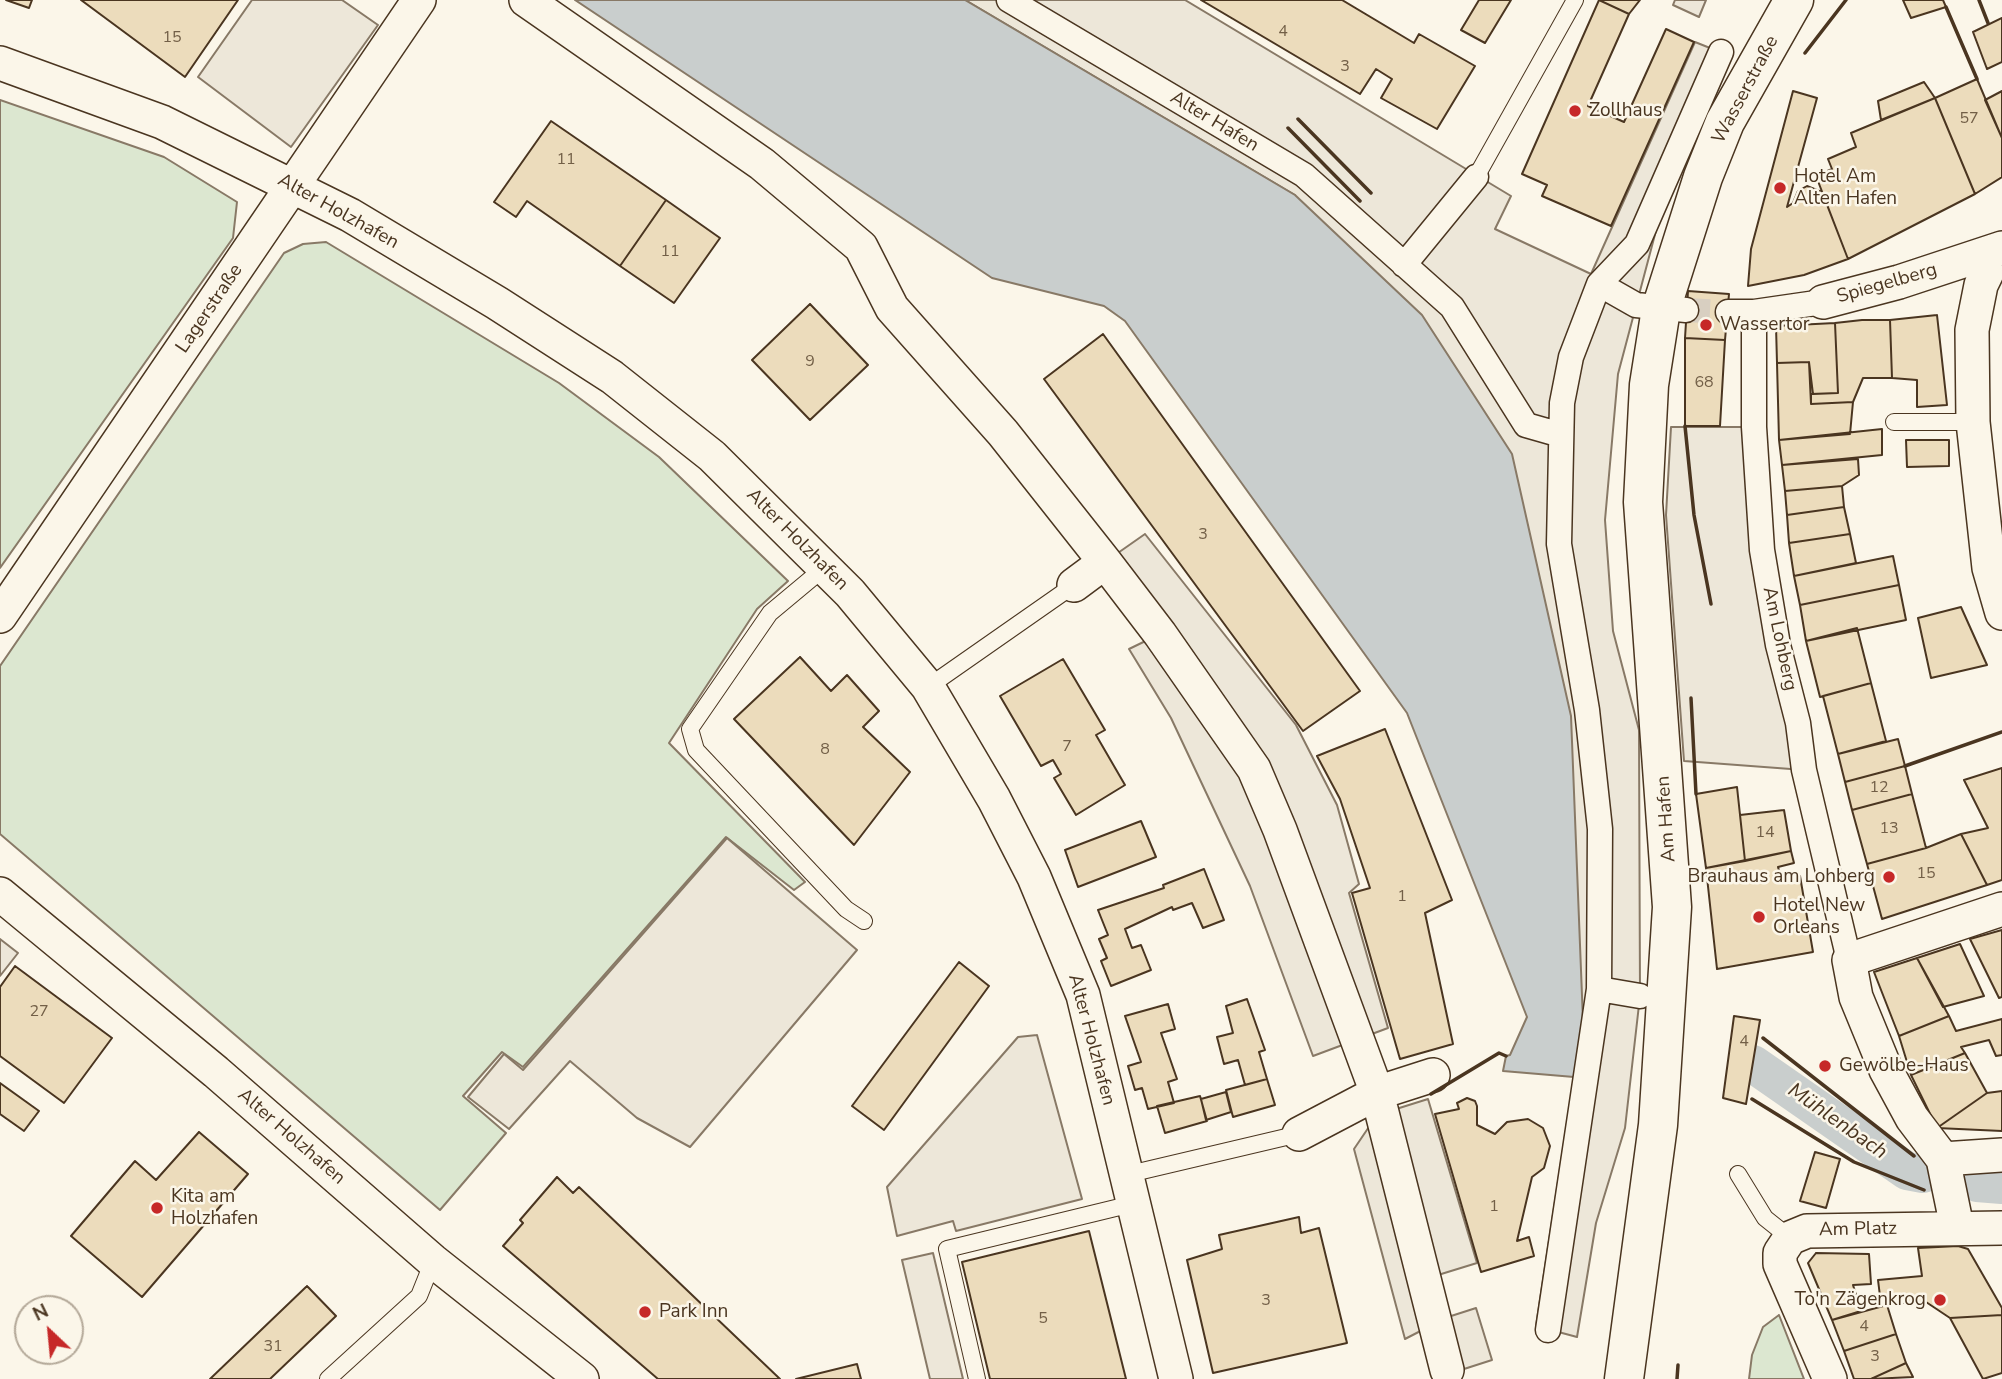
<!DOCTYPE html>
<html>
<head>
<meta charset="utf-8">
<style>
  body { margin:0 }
  #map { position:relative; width:2002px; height:1379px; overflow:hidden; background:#fbf6e9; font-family:"Nunito Sans",sans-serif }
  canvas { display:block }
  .north { position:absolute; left:14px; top:1295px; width:70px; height:70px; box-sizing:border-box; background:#fbf6e9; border:2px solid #b4a999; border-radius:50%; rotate:334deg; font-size:19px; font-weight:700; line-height:28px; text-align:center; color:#4a3520 }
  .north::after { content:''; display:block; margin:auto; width:24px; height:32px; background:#c62828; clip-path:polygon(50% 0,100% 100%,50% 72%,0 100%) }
</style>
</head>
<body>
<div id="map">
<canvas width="2002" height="1379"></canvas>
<div class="north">N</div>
</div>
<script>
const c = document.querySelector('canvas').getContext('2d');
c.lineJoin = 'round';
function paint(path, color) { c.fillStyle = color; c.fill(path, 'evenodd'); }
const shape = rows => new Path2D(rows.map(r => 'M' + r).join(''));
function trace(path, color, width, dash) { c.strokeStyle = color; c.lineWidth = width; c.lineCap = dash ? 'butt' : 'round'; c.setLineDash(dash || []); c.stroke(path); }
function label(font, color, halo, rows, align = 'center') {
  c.font = font + ' "Nunito Sans",sans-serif'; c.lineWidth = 5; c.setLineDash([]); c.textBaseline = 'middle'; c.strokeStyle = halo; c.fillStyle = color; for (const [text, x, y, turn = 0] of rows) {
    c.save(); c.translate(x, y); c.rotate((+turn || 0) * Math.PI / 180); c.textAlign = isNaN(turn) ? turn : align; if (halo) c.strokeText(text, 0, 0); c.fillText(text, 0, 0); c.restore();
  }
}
const green = shape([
  [0,100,164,157,237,202,233,238,0,568,0,100],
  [326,242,559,383,659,457,788,581,757,609,669,743,805,882,794,890,726,837,523,1067,502,1052,463,1096,506,1133,440,1210,0,834,0,666,284,253,303,244,326,242],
  [1779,1315,1804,1379,1749,1379,1752,1355,1763,1327,1779,1315]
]);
paint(green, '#dce7d0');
trace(green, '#887966', 2);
const parking = shape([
  [252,0,342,0,378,25,291,147,198,77,252,0],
  [965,0,1185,0,1511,196,1495,229,1591,274,1695,42,1730,56,1662,208,1618,374,1605,520,1613,631,1639,730,1640,996,1625,1128,1596,1223,1577,1337,1536,1326,1574,1077,1295,195,965,0],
  [1675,0,1706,0,1699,17,1673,5,1675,0],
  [1671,427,1754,427,1804,770,1684,761,1666,515,1671,427],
  [1145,534,1296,725,1337,805,1359,884,1349,893,1388,1028,1313,1056,1250,886,1171,718,1129,649,1160,634,1105,562,1145,534],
  [727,838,857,950,690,1147,637,1118,570,1061,509,1129,468,1097,504,1054,523,1070,727,838],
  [0,939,18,953,0,976,0,939],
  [1037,1035,1082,1199,956,1231,953,1221,897,1236,887,1187,1018,1037,1037,1035],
  [1428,1099,1477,1263,1425,1279,1434,1324,1405,1339,1354,1149,1377,1115,1428,1099],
  [933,1253,963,1379,930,1379,902,1260,933,1253],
  [1476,1308,1492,1360,1464,1369,1448,1317,1476,1308]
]);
paint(parking, '#ede7d9');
trace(parking, '#887966', 2);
const water = shape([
  [575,0,965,0,1295,195,1422,315,1512,454,1571,716,1583,1021,1574,1077,1503,1071,1506,1056,1510,1055,1527,1017,1407,713,1125,321,1104,306,992,278,575,0]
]);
paint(water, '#c9cecd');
trace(water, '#887966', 2);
trace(shape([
  [1753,1064,1907,1171,1923,1174],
  [1977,1183,2002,1185]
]), '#c9cecd', 38);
const building = shape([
  [6,0,32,0,29,8,6,0],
  [81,0,238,0,185,77,81,0],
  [1201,0,1342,0,1414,43,1419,34,1475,66,1437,129,1381,98,1392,79,1376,69,1360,94,1201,0],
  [1479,0,1511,0,1485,43,1461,30,1479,0],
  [1599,0,1629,14,1588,106,1624,122,1666,29,1694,42,1611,226,1542,196,1547,185,1522,174,1599,0],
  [1599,0,1640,0,1629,14,1599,0],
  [1903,0,1943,0,1946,7,1911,18,1903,0],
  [2002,18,2002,62,1987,69,1973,32,2002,18],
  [1977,79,2002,138,2002,177,1975,194,1935,98,1977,79],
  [1924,82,1935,98,1881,120,1878,101,1924,82],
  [1793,91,1817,98,1787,207,1793,203,1798,191,1807,186,1822,192,1848,259,1804,275,1748,286,1751,249,1793,91],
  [2002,91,2002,138,1985,100,2002,91],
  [1935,98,1975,194,1848,259,1816,176,1832,169,1828,159,1856,147,1851,133,1935,98],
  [551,121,666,200,620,266,527,201,516,217,494,202,551,121],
  [666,200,720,238,674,303,620,266,666,200],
  [1688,291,1729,294,1725,340,1685,338,1688,291],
  [810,304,868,365,810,420,752,360,810,304],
  [1937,315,1947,405,1917,407,1917,380,1892,378,1890,320,1937,315],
  [1862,320,1890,320,1892,378,1863,378,1853,402,1811,404,1811,394,1838,393,1835,323,1862,320],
  [1835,323,1838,393,1813,394,1809,362,1777,363,1776,326,1835,323],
  [1103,334,1360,691,1303,731,1044,379,1103,334],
  [1685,338,1725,340,1720,426,1685,426,1685,338],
  [1809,362,1811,404,1853,402,1850,434,1779,440,1777,363,1809,362],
  [1882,429,1882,455,1782,465,1779,440,1882,429],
  [1906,440,1949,440,1949,466,1907,467,1906,440],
  [1858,459,1859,475,1842,486,1785,491,1782,465,1858,459],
  [1842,486,1844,507,1787,515,1785,491,1842,486],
  [1844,507,1850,534,1789,543,1787,515,1844,507],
  [1850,534,1856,563,1794,576,1789,543,1850,534],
  [1893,556,1899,585,1800,605,1794,576,1893,556],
  [1899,585,1906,620,1806,641,1800,605,1899,585],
  [1961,607,1987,665,1931,678,1918,618,1961,607],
  [1857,628,1871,683,1820,697,1806,641,1857,628],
  [800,657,831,691,847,675,879,711,863,727,910,772,854,845,734,719,800,657],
  [1063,659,1105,730,1096,735,1125,785,1076,815,1054,778,1061,774,1053,760,1041,766,1000,696,1063,659],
  [1871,683,1886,741,1838,754,1823,696,1871,683],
  [1385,729,1452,900,1425,913,1453,1044,1400,1059,1352,893,1370,888,1340,799,1317,756,1385,729],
  [1898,739,1905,766,1845,782,1838,754,1898,739],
  [1905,766,1912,794,1852,810,1845,782,1905,766],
  [2002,768,2002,880,1987,885,1961,834,1988,828,1964,780,2002,768],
  [1737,787,1745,861,1706,868,1696,794,1737,787],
  [1912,794,1926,848,1867,864,1852,810,1912,794],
  [1784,810,1791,851,1745,861,1740,815,1784,810],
  [1141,821,1156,857,1078,887,1065,850,1141,821],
  [1961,834,1987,885,1882,919,1867,864,1926,848,1961,834],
  [1791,851,1794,863,1778,867,1782,881,1800,876,1813,952,1717,969,1706,868,1791,851],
  [1204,869,1224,920,1203,928,1192,903,1173,910,1172,907,1125,929,1132,948,1141,945,1151,970,1111,986,1101,961,1107,958,1099,939,1108,935,1098,910,1164,888,1163,885,1204,869],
  [2002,930,2002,997,1999,998,1970,939,2002,930],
  [1960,944,1984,996,1943,1007,1917,958,1960,944],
  [1917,958,1949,1016,1899,1036,1874,972,1917,958],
  [959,962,989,986,884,1130,852,1106,959,962],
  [15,966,112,1038,64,1103,0,1056,0,987,15,966],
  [1247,999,1265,1050,1259,1052,1267,1079,1245,1085,1238,1060,1224,1064,1217,1037,1233,1033,1226,1006,1247,999],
  [1168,1004,1175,1029,1161,1033,1177,1079,1168,1082,1174,1103,1148,1109,1142,1088,1135,1090,1128,1066,1141,1062,1125,1016,1168,1004],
  [1734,1016,1760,1020,1746,1104,1723,1098,1734,1016],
  [1949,1016,1956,1031,2002,1019,2002,1055,1996,1056,1989,1040,1961,1047,1965,1053,1911,1075,1899,1036,1949,1016],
  [1965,1053,1987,1093,1937,1128,1911,1075,1965,1053],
  [1267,1079,1275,1105,1233,1117,1226,1090,1267,1079],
  [0,1083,39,1111,24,1131,0,1114,0,1083],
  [2002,1091,2002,1131,1937,1128,1987,1093,2002,1091],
  [1226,1092,1231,1112,1206,1120,1201,1099,1226,1092],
  [1200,1096,1207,1121,1165,1133,1157,1106,1200,1096],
  [1467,1098,1475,1101,1477,1106,1477,1125,1495,1134,1507,1122,1528,1119,1543,1128,1550,1146,1544,1168,1532,1177,1517,1241,1529,1237,1534,1256,1481,1272,1435,1114,1459,1109,1457,1103,1467,1098],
  [199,1132,248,1174,142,1297,71,1236,135,1161,156,1180,199,1132],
  [1815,1152,1840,1159,1826,1208,1800,1201,1815,1152],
  [557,1177,573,1193,579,1187,780,1379,658,1379,503,1246,523,1223,520,1220,557,1177],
  [1299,1217,1301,1233,1319,1228,1347,1343,1213,1373,1187,1260,1222,1249,1219,1235,1299,1217],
  [1089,1231,1126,1379,990,1379,962,1262,1089,1231],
  [1958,1246,1968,1249,2002,1308,2002,1315,1950,1318,1926,1302,1881,1304,1878,1280,1922,1276,1918,1248,1958,1246],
  [1816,1253,1869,1254,1871,1284,1853,1285,1861,1311,1832,1320,1808,1263,1816,1253],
  [307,1286,336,1316,270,1379,210,1379,307,1286],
  [1887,1305,1896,1334,1844,1351,1832,1320,1887,1305],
  [2002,1315,2002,1373,1983,1379,1950,1318,2002,1315],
  [1896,1334,1906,1363,1871,1379,1854,1379,1844,1351,1896,1334],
  [1906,1363,1913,1377,1871,1379,1906,1363],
  [857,1364,861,1379,796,1379,857,1364]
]);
paint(building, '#ecdcbc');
trace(building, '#4a3520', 2);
trace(shape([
  [1686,310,1728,312]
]), '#d8cfc1', 24, [24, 12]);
const service = shape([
  [1476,177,1575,0],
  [1894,422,1973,422],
  [824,568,770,613,690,729,696,750,846,909,864,921],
  [928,687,1074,585],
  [1738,1174,1765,1218,1790,1238],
  [1125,1175,1299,1134],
  [328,1379,419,1296,433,1261],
  [977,1379,947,1249,1132,1204]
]);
const pedestrian = shape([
  [1009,0,1304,175,1452,307,1526,425,1561,435],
  [1404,265,1476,177],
  [1599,284,1636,305,1686,310],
  [1728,312,1754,312,1823,302],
  [1754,312,1754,427,1762,550,1778,645,1798,723,1804,770,1849,960],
  [1599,989,1640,996],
  [1548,1330,1599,989,1600,829,1587,710,1559,544,1562,403,1571,357,1599,284,1637,244,1721,52]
]);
const minor = shape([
  [526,0,762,164,861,247,892,308,1003,433,1105,562,1160,634,1254,769,1280,830,1377,1093,1447,1370],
  [0,63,162,122,350,215,497,303,612,377,712,456,850,593,928,687,994,799,1034,877,1083,995,1176,1379],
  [1998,250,1981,285,1972,330,1973,422,1989,568,2002,613],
  [1823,302,1899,282,2002,248],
  [1074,585,1105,562],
  [0,616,419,0],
  [0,894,216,1072,433,1261,582,1379],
  [1299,1134,1377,1093,1433,1075],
  [1943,1159,2002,1155],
  [1957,1227,1943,1159,1912,1118,1886,1070,1856,997,1849,960,2002,909],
  [1830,1379,1780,1264,1780,1253,1790,1238,1807,1231,2002,1228]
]);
const tertiary = shape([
  [1624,1379,1658,1125,1672,907,1643,502,1649,385,1661,309,1703,177,1725,122,1794,0]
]);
trace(service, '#4a3520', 18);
trace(pedestrian, '#4a3520', 27);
trace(minor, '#4a3520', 36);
trace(tertiary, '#4a3520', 41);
trace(service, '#fbf6e9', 16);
trace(pedestrian, '#fbf6e9', 24);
trace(minor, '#fbf6e9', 33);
trace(tertiary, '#fbf6e9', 38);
trace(shape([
  [1979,0,1988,23],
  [1946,7,1977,79],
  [1805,53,1846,0],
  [1298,119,1371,193],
  [1288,128,1360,201],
  [1685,426,1694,515,1711,604],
  [1691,698,1696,794],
  [1905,766,2002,732],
  [1763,1038,1914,1156],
  [1431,1094,1499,1053,1506,1056],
  [1752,1099,1854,1162,1924,1190],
  [1677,1379,1678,1365]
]), '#4a3520', 3.5);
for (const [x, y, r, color] of [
  [1575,111,7,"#c62828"],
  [1780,188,7,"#c62828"],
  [1706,325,7,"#c62828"],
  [1889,877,7,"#c62828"],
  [1759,917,7,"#c62828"],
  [1825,1066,7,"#c62828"],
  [157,1208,7,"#c62828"],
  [1940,1300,7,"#c62828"],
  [645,1312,7,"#c62828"]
]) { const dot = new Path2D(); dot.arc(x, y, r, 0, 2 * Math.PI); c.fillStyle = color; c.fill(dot); trace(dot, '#fbf6e9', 2.5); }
label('16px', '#725f47', null, [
  ["4",1283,32],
  ["15",172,38],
  ["3",1345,67],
  ["57",1969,119],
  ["11",566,160],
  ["11",670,252],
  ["9",810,362],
  ["68",1704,383],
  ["3",1203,535],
  ["7",1067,747],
  ["8",825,750],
  ["12",1879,788],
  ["13",1889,829],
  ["14",1765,833],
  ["15",1926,874],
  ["1",1402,897],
  ["27",39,1012],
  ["4",1744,1042],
  ["1",1494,1207],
  ["3",1266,1301],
  ["5",1043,1319],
  ["4",1864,1327],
  ["31",273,1347],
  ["3",1875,1357]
]);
label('19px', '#4a3520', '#fbf6e9', [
  ["Wasserstraße",1746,90,-62],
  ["Alter Hafen",1214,122,31],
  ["Alter Holzhafen",338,212,29],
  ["Spiegelberg",1887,284,-16],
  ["Lagerstraße",210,309,-56],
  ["Alter Holzhafen",797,540,45],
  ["Am Lohberg",1779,639,78],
  ["Am Hafen",1667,819,-94],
  ["Alter Holzhafen",1091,1040,75],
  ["Alter Holzhafen",291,1137,41],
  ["Am Platz",1858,1230,-1]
]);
label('19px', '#4a3520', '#fbf6e9', [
  ["Zollhaus",1589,111],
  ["Hotel Am",1794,177],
  ["Alten Hafen",1794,199],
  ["Wassertor",1720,325],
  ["Brauhaus am Lohberg",1875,877,"right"],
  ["Hotel New",1773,906],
  ["Orleans",1773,928],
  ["Gewölbe-Haus",1839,1066],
  ["Kita am",171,1197],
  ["Holzhafen",171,1219],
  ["To'n Zägenkrog",1926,1300,"right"],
  ["Park Inn",659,1312]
], 'left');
label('italic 21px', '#4a3520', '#fbf6e9', [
  ["Mühlenbach",1837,1122,35]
]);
</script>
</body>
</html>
